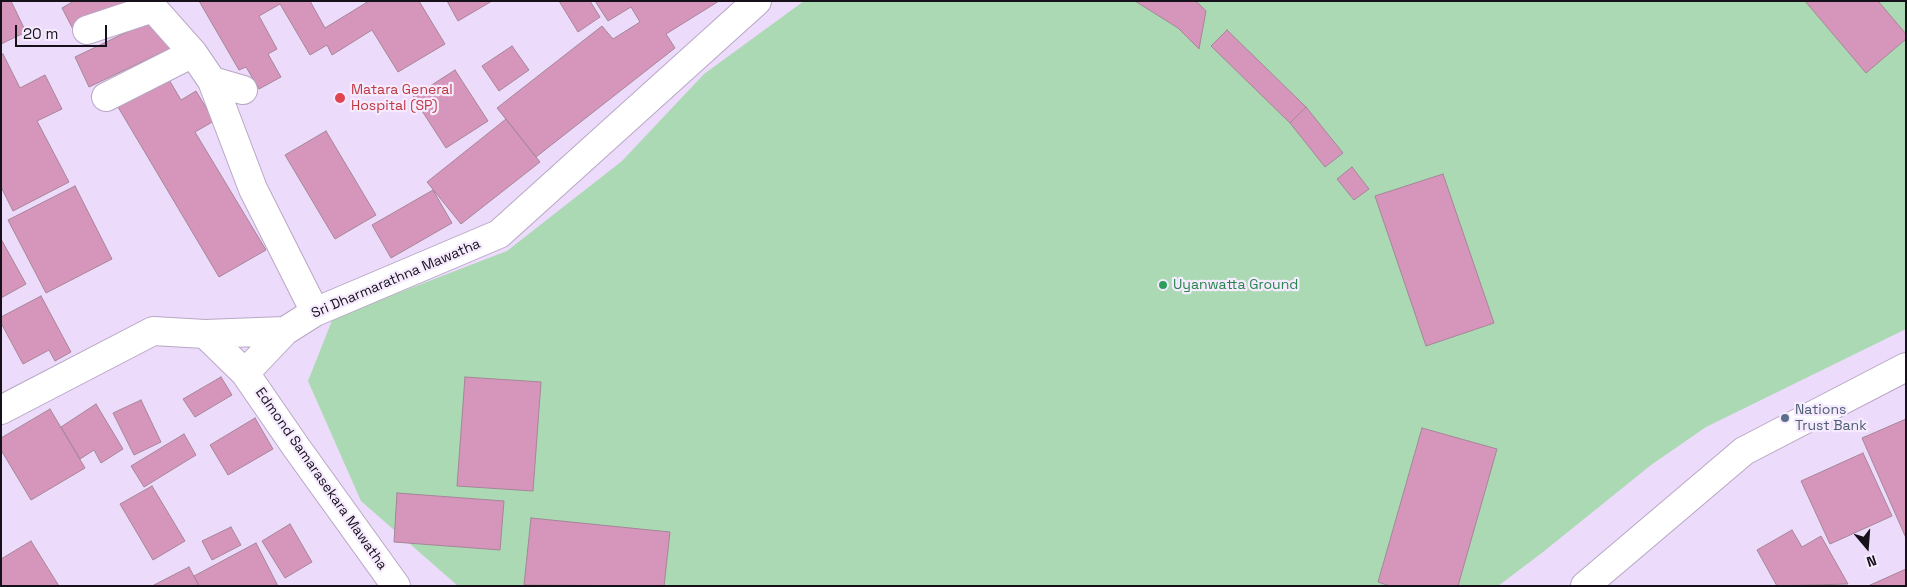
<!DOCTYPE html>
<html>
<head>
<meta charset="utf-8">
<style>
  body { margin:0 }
  #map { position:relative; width:1907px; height:587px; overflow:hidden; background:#ecdbfa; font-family:"Space Grotesk",sans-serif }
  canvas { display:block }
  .frame { position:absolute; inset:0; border:2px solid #16101a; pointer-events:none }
  .north { position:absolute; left:1842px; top:522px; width:50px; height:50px; -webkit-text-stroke:4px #f6ebfe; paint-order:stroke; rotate:162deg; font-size:14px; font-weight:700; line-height:20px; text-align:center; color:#16101a }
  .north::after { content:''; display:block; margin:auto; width:18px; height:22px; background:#16101a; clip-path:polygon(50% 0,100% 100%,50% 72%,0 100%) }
  .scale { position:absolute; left:15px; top:25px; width:92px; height:22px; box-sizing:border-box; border:2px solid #16101a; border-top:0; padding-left:6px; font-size:15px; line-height:18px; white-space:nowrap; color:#16101a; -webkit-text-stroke:4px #f6ebfe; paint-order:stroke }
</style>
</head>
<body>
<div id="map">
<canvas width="1907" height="587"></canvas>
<div class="frame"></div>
<div class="north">N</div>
<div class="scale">20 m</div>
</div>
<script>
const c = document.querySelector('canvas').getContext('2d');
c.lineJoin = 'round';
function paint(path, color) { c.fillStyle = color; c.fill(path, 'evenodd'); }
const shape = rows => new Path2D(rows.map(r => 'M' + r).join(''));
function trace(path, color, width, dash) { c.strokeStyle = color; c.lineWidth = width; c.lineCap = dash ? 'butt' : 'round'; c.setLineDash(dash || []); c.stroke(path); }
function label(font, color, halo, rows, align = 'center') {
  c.font = font + ' "Space Grotesk",sans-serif'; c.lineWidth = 4.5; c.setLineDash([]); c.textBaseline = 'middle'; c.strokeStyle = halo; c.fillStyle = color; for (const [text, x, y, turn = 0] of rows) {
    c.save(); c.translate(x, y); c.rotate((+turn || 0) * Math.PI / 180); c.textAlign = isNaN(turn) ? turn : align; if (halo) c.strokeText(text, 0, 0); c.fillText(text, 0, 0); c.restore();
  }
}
paint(shape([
  [804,1,1906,1,1906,329,1706,427,1651,465,1543,552,1498,586,458,586,361,501,308,381,333,318,507,251,622,161,704,74]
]), '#abd9b4');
const building = shape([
  [1,1,11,1,26,32,1,44,1,1],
  [74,1,130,1,74,31,62,8,74,1],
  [199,1,310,1,325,28,369,1,419,1,445,44,398,72,372,30,332,55,327,45,310,55,280,4,259,16,277,49,268,54,281,77,259,89,246,67,239,70,199,1],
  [447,1,492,1,458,21,447,1],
  [559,1,590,1,600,17,578,32,559,1],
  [595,1,719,1,666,34,675,48,536,157,497,108,602,26,613,39,640,22,631,7,608,21,595,1],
  [1135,1,1195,1,1198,3,1206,11,1199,49,1178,28,1135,1],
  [1805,1,1878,1,1906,34,1906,39,1866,73,1805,1],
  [156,18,171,48,89,87,75,57,156,18],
  [1227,30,1306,107,1290,123,1211,46,1227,30],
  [512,46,529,70,499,91,482,66,512,46],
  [3,54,20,88,45,75,62,109,37,121,69,182,13,211,1,187,1,55,3,54],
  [455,70,488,121,446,148,413,97,455,70],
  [168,78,181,100,196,91,214,121,195,132,266,250,219,277,118,107,168,78],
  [1306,107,1343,153,1325,167,1290,123,1306,107],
  [506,119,540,162,461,224,427,182,506,119],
  [326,131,376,215,335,239,285,155,326,131],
  [1352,167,1369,189,1354,200,1337,179,1352,167],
  [1443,174,1494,323,1426,346,1375,196,1443,174],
  [75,186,112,259,46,293,8,220,75,186],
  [433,190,452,223,391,258,372,225,433,190],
  [1,239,26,284,1,298,1,239],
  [41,296,71,352,55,361,49,350,23,364,1,323,1,317,41,296],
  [221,377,232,395,195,417,183,399,221,377],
  [465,377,541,382,533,491,457,486,465,377],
  [141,400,161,442,134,455,113,413,141,400],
  [96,404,123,449,101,463,94,450,80,459,61,427,96,404],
  [50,409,85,468,31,500,1,450,1,438,50,409],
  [255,418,273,449,228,475,210,445,255,418],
  [1906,419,1906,538,1862,438,1906,419],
  [1422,428,1497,449,1458,586,1390,586,1378,582,1422,428],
  [184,434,196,455,144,487,131,466,184,434],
  [1863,453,1892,516,1830,544,1801,481,1863,453],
  [152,486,185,541,153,560,120,504,152,486],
  [397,493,504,501,500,550,394,542,397,493],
  [531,518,670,532,664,586,524,585,531,518],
  [290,524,312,562,285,578,262,541,290,524],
  [231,527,241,545,212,560,202,541,231,527],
  [1792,530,1802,547,1821,536,1848,584,1777,586,1757,550,1792,530],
  [31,541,59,586,1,586,1,559,31,541],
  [256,543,278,586,199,586,194,576,256,543],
  [189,567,199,586,152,586,189,567],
  [1906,569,1906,586,1868,586,1906,569]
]);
paint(building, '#d695bb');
trace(building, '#a68698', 1);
const street = shape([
  [87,30,153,8,193,53,212,81,243,90],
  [212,81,253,189,315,312],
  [106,97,193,53],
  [205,334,285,331],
  [245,373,285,331,315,312,499,234,757,1],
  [1,410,153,331,205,334,245,373,296,447,396,586],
  [1585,586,1744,451,1906,367]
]);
trace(street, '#b8a7c5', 30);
trace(street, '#fff', 28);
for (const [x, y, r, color] of [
  [340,98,6,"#e0444e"],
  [1163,285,5,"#2e9e5b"],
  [1785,418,5,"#5c6f8a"]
]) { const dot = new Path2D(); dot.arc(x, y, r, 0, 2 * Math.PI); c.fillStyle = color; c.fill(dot); trace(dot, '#f6ebfe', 2); }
label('14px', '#be3a42', '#f6ebfe', [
  ["Matara General",351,90],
  ["Hospital (SP)",351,106]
], 'left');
label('14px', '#16101a', '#f6ebfe', [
  ["Sri Dharmarathna Mawatha",396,279,-23],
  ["Edmond Samarasekara Mawatha",321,479,55]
]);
label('14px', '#27864d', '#f6ebfe', [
  ["Uyanwatta Ground",1173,285]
], 'left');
label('14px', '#4e5e75', '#f6ebfe', [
  ["Nations",1795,410],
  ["Trust Bank",1795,426]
], 'left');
</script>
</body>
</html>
